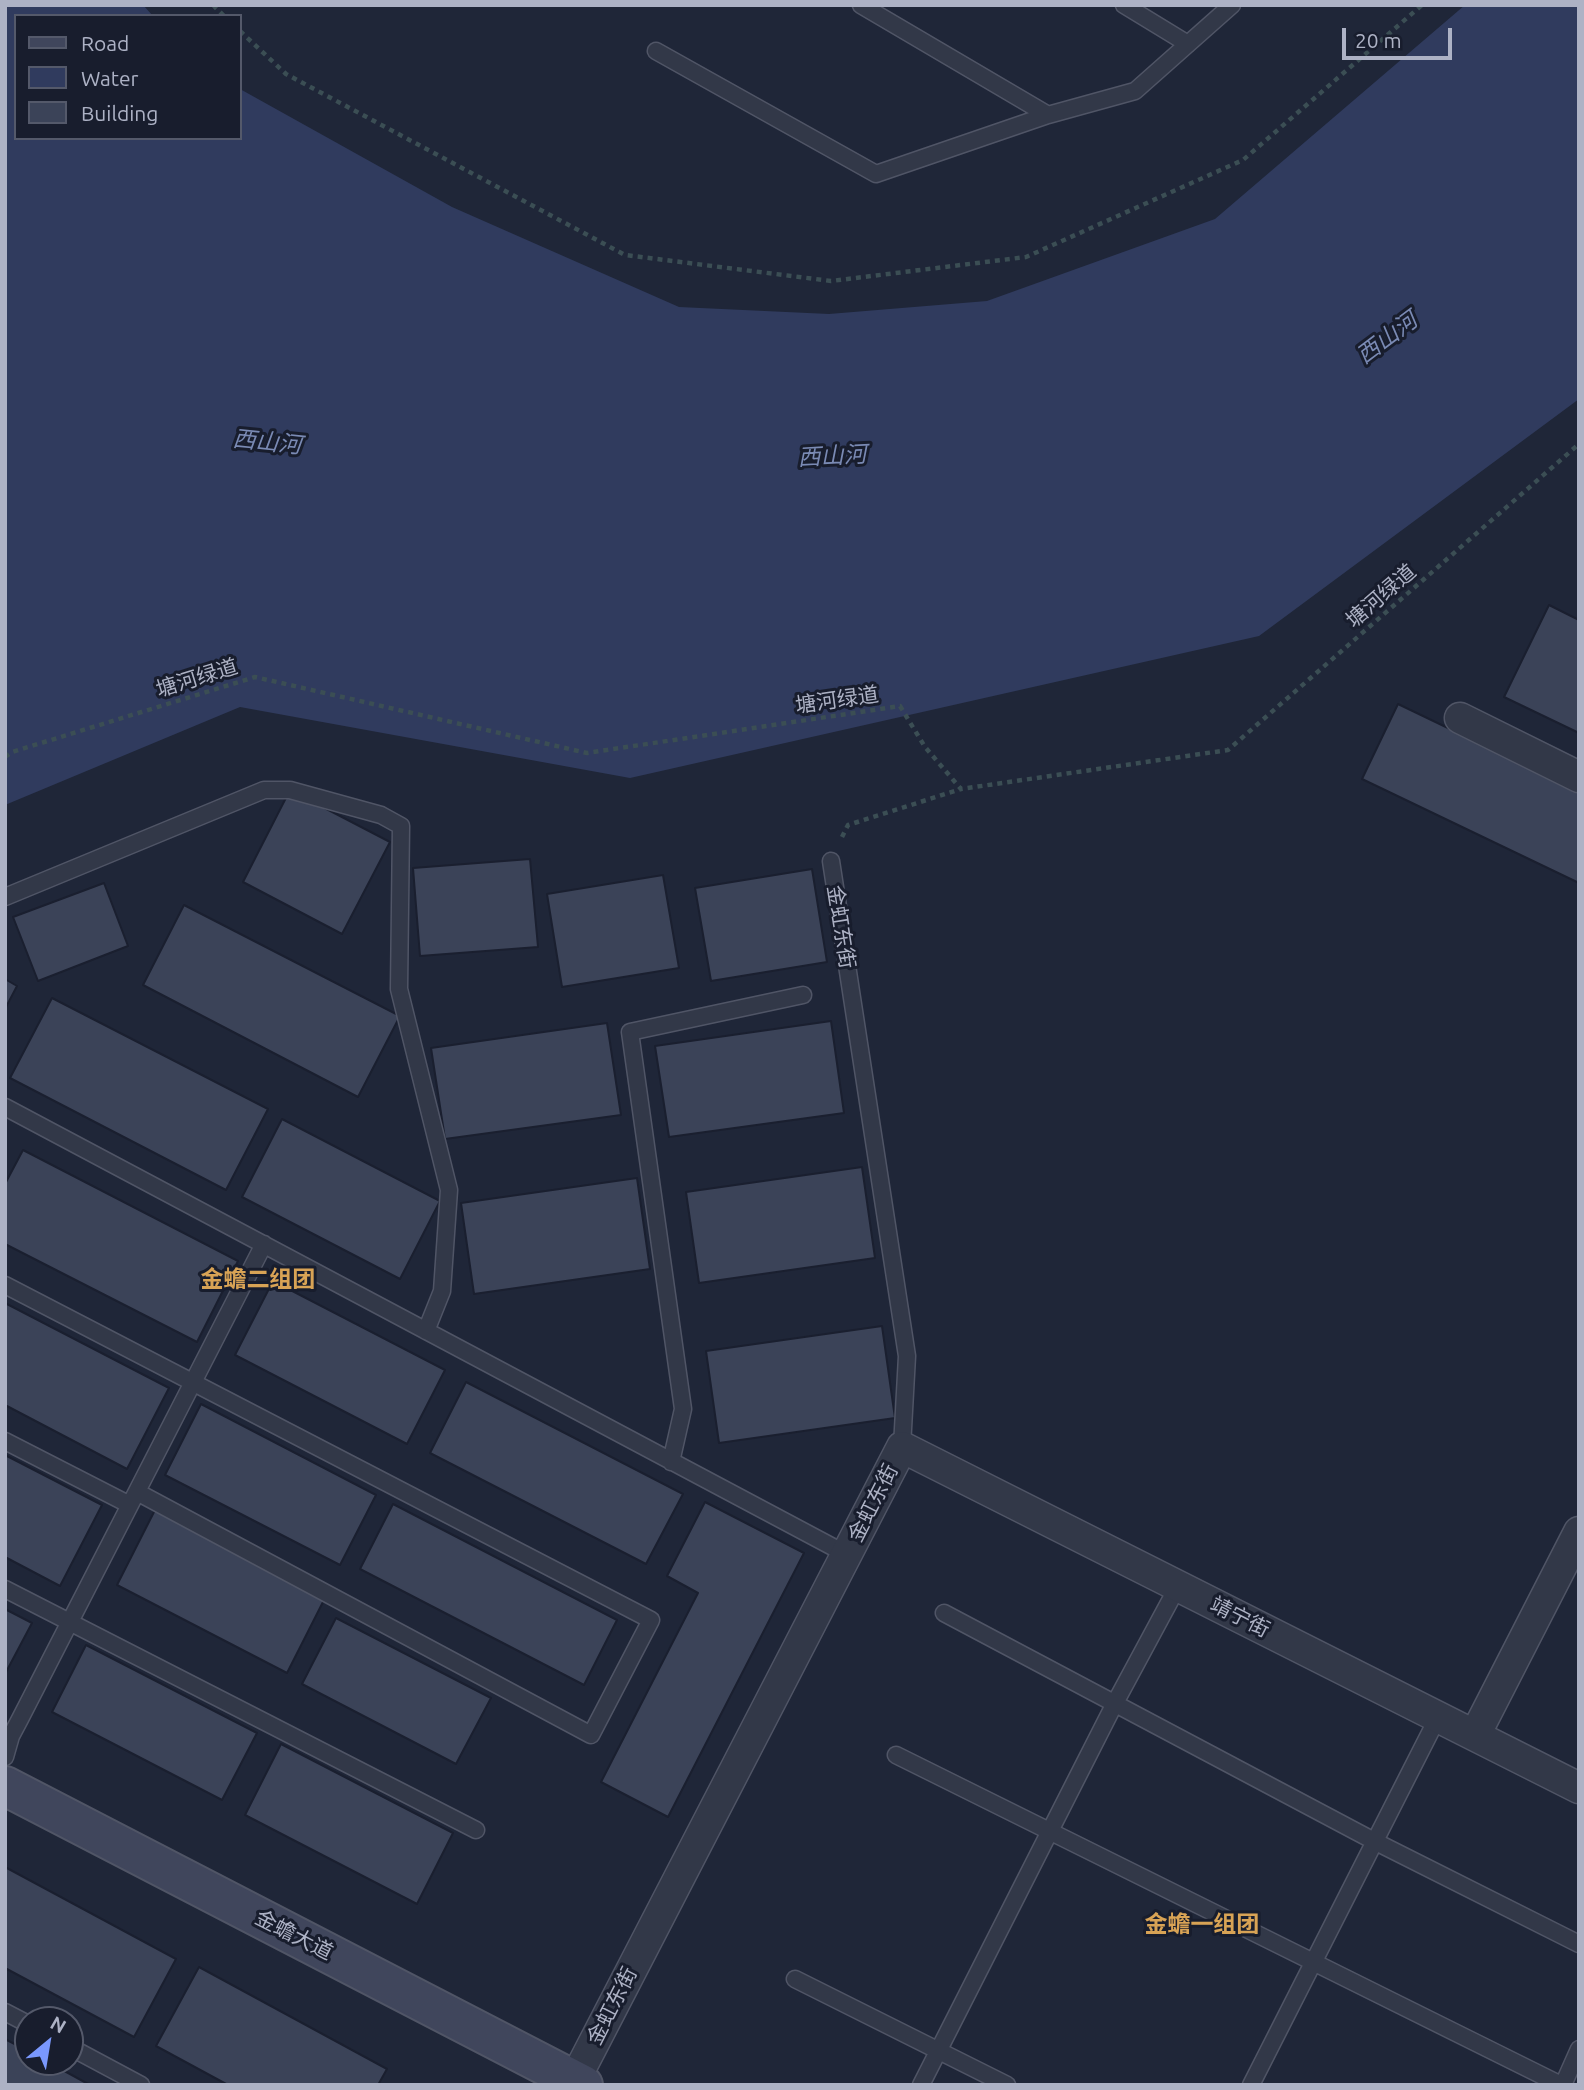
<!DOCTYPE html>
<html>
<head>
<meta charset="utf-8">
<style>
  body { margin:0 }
  #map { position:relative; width:1584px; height:2090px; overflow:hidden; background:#1f2638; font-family:Ubuntu,sans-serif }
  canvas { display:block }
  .frame { position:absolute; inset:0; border:7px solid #adb2c5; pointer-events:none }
  .legend { position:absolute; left:14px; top:14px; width:228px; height:126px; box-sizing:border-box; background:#181d2d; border:2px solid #54596a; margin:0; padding:9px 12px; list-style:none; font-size:21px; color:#adb2c5 }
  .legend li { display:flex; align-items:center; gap:14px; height:35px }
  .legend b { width:35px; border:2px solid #54596a }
  .north { position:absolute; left:14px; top:2006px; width:70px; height:70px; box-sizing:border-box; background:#181d2d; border:2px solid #54596a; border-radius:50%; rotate:30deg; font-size:19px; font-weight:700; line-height:28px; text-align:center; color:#adb2c5 }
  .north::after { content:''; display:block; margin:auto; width:24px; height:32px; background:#7a98fd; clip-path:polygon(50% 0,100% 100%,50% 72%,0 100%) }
  .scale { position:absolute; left:1342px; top:28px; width:110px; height:32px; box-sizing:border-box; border:4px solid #adb2c5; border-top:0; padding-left:9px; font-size:21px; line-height:24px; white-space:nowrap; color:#adb2c5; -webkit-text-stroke:5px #181d2d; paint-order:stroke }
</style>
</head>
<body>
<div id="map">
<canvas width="1584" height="2090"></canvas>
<div class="frame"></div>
<ul class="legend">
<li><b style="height:9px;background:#40465c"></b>Road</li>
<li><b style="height:19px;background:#303b5e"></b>Water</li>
<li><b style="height:19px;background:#3b4358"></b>Building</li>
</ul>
<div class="north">N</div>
<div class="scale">20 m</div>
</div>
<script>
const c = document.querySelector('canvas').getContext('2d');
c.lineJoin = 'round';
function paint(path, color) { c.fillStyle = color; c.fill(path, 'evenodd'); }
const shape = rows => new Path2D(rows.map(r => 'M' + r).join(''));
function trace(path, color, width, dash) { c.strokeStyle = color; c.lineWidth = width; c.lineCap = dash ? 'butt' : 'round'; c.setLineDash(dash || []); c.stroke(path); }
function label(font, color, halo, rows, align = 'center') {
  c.font = font + ' Ubuntu,"Noto Sans SC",sans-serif'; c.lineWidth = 6; c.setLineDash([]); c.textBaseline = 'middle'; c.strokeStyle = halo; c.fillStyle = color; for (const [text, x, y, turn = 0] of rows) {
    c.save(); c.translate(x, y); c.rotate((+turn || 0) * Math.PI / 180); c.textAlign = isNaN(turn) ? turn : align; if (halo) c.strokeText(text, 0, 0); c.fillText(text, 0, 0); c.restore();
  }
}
paint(shape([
  [5,5,143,5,153,16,16,16,16,138,240,138,240,89,452,207,679,307,829,314,987,301,1215,219,1465,5,1579,5,1579,399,1259,636,630,778,240,707,5,805]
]), '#303b5e');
const building = shape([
  [1549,605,1579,620,1579,733,1504,697,1549,605],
  [1398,704,1579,791,1579,883,1362,779,1398,704],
  [290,790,390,842,342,934,243,882,290,790],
  [530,859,538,947,420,956,413,868,530,859],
  [812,869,827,962,711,981,695,888,812,869],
  [663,875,679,968,562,987,547,894,663,875],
  [104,883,128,946,38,981,13,917,104,883],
  [184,905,400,1016,358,1097,143,985,184,905],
  [5,979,17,986,5,1009,5,979],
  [52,998,268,1109,226,1190,10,1078,52,998],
  [831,1021,844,1113,669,1137,655,1046,831,1021],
  [607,1023,621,1115,445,1139,431,1048,607,1023],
  [282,1119,440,1201,400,1279,242,1197,282,1119],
  [23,1150,238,1261,197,1342,5,1244,5,1184,23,1150],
  [862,1167,875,1258,699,1283,686,1192,862,1167],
  [637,1178,650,1269,474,1294,461,1203,637,1178],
  [273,1281,445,1370,407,1444,235,1355,273,1281],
  [5,1303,169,1388,127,1469,5,1405,5,1303],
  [882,1326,895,1418,719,1443,706,1351,882,1326],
  [466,1382,683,1494,646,1564,430,1453,466,1382],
  [201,1404,376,1495,340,1565,165,1475,201,1404],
  [5,1455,102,1505,60,1586,5,1557,5,1455],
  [705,1502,804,1553,668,1817,601,1782,698,1593,667,1576,705,1502],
  [393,1504,617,1620,584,1685,360,1569,393,1504],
  [155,1510,325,1598,287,1673,117,1585,155,1510],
  [5,1609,32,1623,5,1674,5,1609],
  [336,1618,491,1698,456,1764,302,1684,336,1618],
  [86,1645,257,1733,222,1800,52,1712,86,1645],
  [281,1744,453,1833,417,1904,245,1815,281,1744],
  [5,1867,176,1959,134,2037,5,1968,5,1867],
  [199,1967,387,2069,378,2085,228,2085,156,2046,199,1967],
  [5,2039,28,2051,28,2062,48,2062,90,2085,5,2085,5,2039]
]);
paint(building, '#3b4358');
trace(building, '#1a1f2f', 2);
const lane = shape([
  [861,5,1048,115],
  [1124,5,1188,44],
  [656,51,876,174,1048,115,1135,91,1232,5],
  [831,861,907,1356,902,1447],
  [5,897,264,790,290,790,381,815,401,826,399,989,449,1190,442,1291,426,1331],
  [5,1107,846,1554],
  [5,1285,651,1620,591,1735,137,1492],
  [5,1441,130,1505],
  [671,1462,683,1409,630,1032,803,995],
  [5,1589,476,1830],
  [944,1613,1374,1841,1579,1944],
  [896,1755,1561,2085],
  [5,1757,11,1736,20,1719,264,1244],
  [795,1979,1007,2085],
  [5,2012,28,2024],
  [70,2047,141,2085],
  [921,2085,1115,1703,1178,1586],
  [1251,2085,1438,1717],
  [1563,2085,1579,2049]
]);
const street = shape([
  [1460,718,1579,777],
  [1475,1735,1579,1532],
  [572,2085,902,1447,1579,1788]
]);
const secondary = shape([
  [5,1786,583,2085]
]);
trace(lane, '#505566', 19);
trace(street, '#505566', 33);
trace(secondary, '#505566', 42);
trace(shape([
  [213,5,224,16],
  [240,31,286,74,625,255,831,281,1026,257,1243,160,1422,5],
  [5,757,12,752,255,677,587,753,900,706,925,747,961,789,1228,750,1579,444],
  [842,837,848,825,961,789]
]), '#3b4e54', 4.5, [5, 5]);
trace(lane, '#323848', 16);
trace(street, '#323848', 30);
trace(secondary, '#40465c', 38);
label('21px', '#adb2c5', '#181d2d', [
  ["塘河绿道",1381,596,-41],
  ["塘河绿道",197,678,-17],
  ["塘河绿道",837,700,-8],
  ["金虹东街",841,927,81],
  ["金虹东街",873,1503,-63],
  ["靖宁街",1240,1617,27],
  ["金蟾大道",294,1935,27],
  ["金虹东街",612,2006,-63]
]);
label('italic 23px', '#7a8ab4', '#181d2d', [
  ["西山河",1387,338,-37],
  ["西山河",267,442,6],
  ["西山河",832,456,-3]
]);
label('bold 23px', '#d8a355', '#181d2d', [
  ["金蟾二组团",258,1279],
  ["金蟾一组团",1202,1924]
]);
</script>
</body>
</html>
